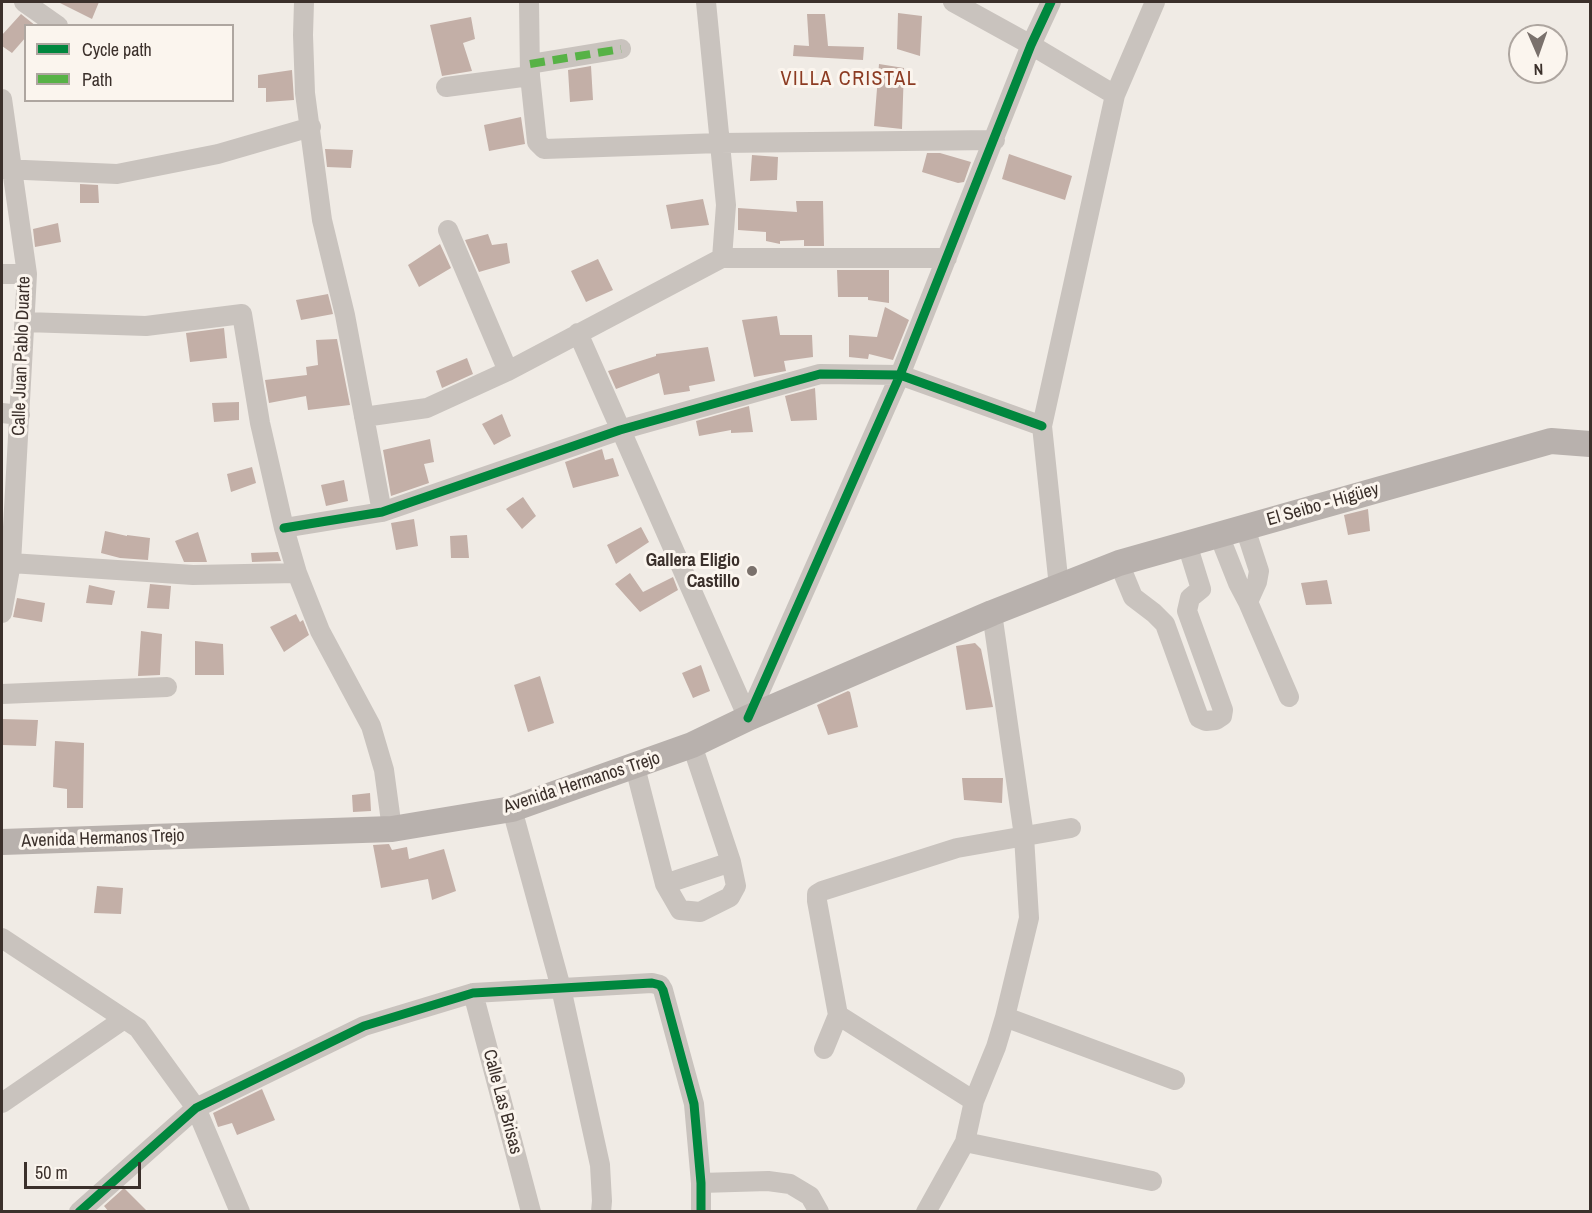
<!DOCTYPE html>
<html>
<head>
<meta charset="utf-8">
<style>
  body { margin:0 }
  #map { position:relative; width:1592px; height:1213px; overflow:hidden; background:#f0ebe5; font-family:"Archivo Narrow",sans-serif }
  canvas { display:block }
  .frame { position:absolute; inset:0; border:3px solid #3b302b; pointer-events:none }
  .legend { position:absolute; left:24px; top:24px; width:210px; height:78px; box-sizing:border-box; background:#fbf5ee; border:2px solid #aea6a0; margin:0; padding:8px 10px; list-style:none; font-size:18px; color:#3b302b }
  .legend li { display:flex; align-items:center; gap:12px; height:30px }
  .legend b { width:30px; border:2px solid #aea6a0 }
  .north { position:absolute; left:1508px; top:24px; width:60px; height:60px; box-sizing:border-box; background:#fbf5ee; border:2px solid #aea6a0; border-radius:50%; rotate:178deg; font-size:16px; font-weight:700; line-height:24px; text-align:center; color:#3b302b }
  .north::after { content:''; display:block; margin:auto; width:21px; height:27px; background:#7a716c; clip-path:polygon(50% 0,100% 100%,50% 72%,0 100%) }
  .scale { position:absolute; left:24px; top:1162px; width:117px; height:27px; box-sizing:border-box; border:3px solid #3b302b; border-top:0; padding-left:8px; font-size:18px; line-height:21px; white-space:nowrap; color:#3b302b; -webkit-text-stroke:4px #fbf5ee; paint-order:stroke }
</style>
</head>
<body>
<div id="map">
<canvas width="1592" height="1213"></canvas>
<div class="frame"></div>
<ul class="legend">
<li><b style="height:8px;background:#00873e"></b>Cycle path</li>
<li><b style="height:8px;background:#57b246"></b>Path</li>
</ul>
<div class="north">N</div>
<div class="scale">50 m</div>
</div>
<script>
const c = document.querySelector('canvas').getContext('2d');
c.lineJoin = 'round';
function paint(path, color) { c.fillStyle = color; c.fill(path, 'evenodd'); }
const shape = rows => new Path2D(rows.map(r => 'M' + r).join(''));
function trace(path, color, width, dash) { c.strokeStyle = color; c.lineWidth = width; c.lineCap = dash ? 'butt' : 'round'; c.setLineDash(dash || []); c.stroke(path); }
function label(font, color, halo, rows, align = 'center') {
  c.font = font + ' "Archivo Narrow",sans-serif'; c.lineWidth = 6; c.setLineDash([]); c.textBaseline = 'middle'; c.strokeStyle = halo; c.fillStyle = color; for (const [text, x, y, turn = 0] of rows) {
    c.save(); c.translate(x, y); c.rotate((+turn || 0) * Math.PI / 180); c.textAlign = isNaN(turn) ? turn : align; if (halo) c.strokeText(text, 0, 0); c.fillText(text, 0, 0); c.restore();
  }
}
paint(shape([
  [58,2,99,2,92,19],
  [898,13,922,16,920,56,897,49],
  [21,14,36,26,26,26,26,37,12,53,2,46,2,35],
  [807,14,825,14,828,46,864,47,863,60,793,56,794,45,809,46],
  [471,17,475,39,463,43,472,71,442,76,430,25],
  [879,64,904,68,902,129,874,126],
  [591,66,593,100,570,102,568,70],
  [292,70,294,100,266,102,266,88,258,88,258,75],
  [521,117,525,144,489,151,484,125],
  [325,149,353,150,351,168,327,167],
  [927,153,940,153,971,162,964,182,958,183,922,172],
  [1009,154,1072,176,1065,200,1002,179],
  [752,155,778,157,777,180,750,181],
  [80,184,98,185,99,203,80,203],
  [703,199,709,225,671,229,666,205],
  [796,201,823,201,824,246,804,246,804,240,780,241,780,244,766,241,766,232,738,230,738,208,797,212],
  [58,223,61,242,35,247,33,229],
  [488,234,492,245,507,243,510,263,479,272,465,240],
  [440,244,451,268,419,287,408,265],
  [598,259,613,290,586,302,571,271],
  [837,270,889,270,889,303,868,300,868,297,838,297],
  [328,294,333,314,301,320,296,300],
  [885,307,909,320,893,360,869,354,868,359,849,357,849,335,877,337],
  [777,316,780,335,812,335,813,357,784,361,786,371,754,377,742,320],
  [224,328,227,358,190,362,186,333],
  [337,339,350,405,308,410,306,396,269,403,265,380,307,375,306,367,318,365,316,340],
  [708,347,715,381,689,386,690,391,664,395,659,373,616,389,608,371,656,356,656,354],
  [467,358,473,374,442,388,436,371],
  [815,388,817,420,791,421,785,396],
  [239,402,239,420,214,422,212,403],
  [749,406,753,432,731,433,731,430,699,436,696,421],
  [502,414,511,436,494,445,482,424],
  [430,439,434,462,424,464,429,483,391,496,383,450],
  [602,449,605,460,613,458,619,476,573,488,565,462],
  [252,467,256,483,231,492,227,474],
  [344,480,348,501,326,506,321,485],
  [523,497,536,516,522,529,506,509],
  [1368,509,1370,531,1348,535,1344,515],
  [414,519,418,546,396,550,391,523],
  [641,527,649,542,616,564,607,545],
  [105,531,127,536,127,535,150,538,148,560,120,558,101,553],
  [198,532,207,562,184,562,175,541],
  [467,535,469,558,451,558,450,536],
  [278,552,281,561,252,562,251,553],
  [630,573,643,592,673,577,678,590,640,612,615,584],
  [1327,580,1332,604,1306,605,1301,583],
  [150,584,171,586,169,609,147,608],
  [89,585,115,591,112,605,86,603],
  [17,598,45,603,42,622,13,617],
  [296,614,300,622,303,620,309,635,284,652,270,627],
  [141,631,162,634,160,675,138,676],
  [195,641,223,644,224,675,195,675],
  [975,643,981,649,993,707,966,710,956,646],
  [701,665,710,691,693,698,682,673],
  [540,676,554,723,528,732,514,685],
  [848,691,850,692,858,727,828,735,817,705],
  [2,719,38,720,36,746,2,745],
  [55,741,84,743,83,808,67,808,67,789,53,787],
  [962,778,1003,778,1002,803,964,800],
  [370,793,371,811,353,812,352,795],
  [389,844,392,850,407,847,409,859,444,849,456,891,432,900,428,879,381,888,373,845],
  [97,886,123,888,121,914,94,913],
  [262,1089,275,1120,237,1135,232,1123,218,1127,213,1113],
  [124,1188,148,1212,109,1212,104,1206]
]), '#c3afa7');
trace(shape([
  [24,2,58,26],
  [304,2,303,35,305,93,322,220,345,315,382,512],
  [529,2,530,76,537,142,544,149,720,143,995,140],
  [706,2,726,205,722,258],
  [953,2,1031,45,1115,95],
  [530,64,621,49],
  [446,87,530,76],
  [2,99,27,274,11,563,2,613],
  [2,169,117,174,218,154,311,127],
  [448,230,508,371],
  [2,274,27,274],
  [25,322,146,326,242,314,260,423,284,528,297,573,320,631,371,726,384,770,392,829],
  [578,333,748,718],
  [2,413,20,415],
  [364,417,427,408,508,371,722,258,947,258],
  [284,528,382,512,620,430,820,374,900,375,1042,426],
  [1245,528,1259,571,1257,582,1248,602,1289,697],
  [1219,535,1238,583,1248,602],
  [11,563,193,575,297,573],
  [1119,563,1133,597,1154,613,1165,624,1199,718,1206,721,1216,720,1222,716,1223,710,1187,611,1190,598,1201,589,1187,544],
  [1059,587,1042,426,1115,95,1155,2],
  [2,694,167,687],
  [748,718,900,375,1031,45,1051,2],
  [635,767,665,884,680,910,700,912,730,897,736,886,731,862,692,745],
  [512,809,561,988,600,1165,602,1201,601,1212],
  [665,884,731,862],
  [2,938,138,1028,196,1108,240,1212],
  [473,993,531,1212],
  [838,1015,974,1101],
  [1005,1017,1175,1080],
  [824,1049,838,1015,817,901,817,894,822,891,957,848,1071,828],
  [2,1103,124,1019],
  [965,1142,1152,1181],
  [701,1183,768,1181,790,1184,810,1196,819,1212],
  [79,1212,196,1108,364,1026,473,993,652,983,660,985,663,990,694,1104,701,1183,701,1212],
  [926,1212,965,1142,974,1101,996,1047,1005,1017,1029,918,1024,836,992,613]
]), '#c9c3be', 20);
trace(shape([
  [2,842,392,829,512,809,692,745,748,718,992,613,1119,563,1551,441,1590,444]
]), '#b8b1ad', 26);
trace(shape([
  [530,64,621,49]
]), '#57b246', 8, [15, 8]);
trace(shape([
  [284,528,382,512,620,430,820,374,900,375,1042,426],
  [748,718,900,375,1031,45,1051,2],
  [79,1212,196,1108,364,1026,473,993,652,983,660,985,663,990,694,1104,701,1183,701,1212]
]), '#00873e', 9);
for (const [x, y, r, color] of [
  [752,571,6,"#7a716c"]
]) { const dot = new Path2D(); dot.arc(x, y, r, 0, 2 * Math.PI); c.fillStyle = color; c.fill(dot); trace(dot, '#fbf5ee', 2); }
label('18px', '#3b302b', '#fbf5ee', [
  ["Calle Juan Pablo Duarte",22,356,-88],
  ["El Seibo - Higüey",1323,505,-16],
  ["Avenida Hermanos Trejo",582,783,-18],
  ["Avenida Hermanos Trejo",103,839,-2],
  ["Calle Las Brisas",502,1102,75]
]);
label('bold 18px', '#3b302b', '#fbf5ee', [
  ["Gallera Eligio",740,561],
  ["Castillo",740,582]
], 'right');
c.letterSpacing = '1.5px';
label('20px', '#8c3b22', '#fbf5ee', [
  ["VILLA CRISTAL",849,80]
]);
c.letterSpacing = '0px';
</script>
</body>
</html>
